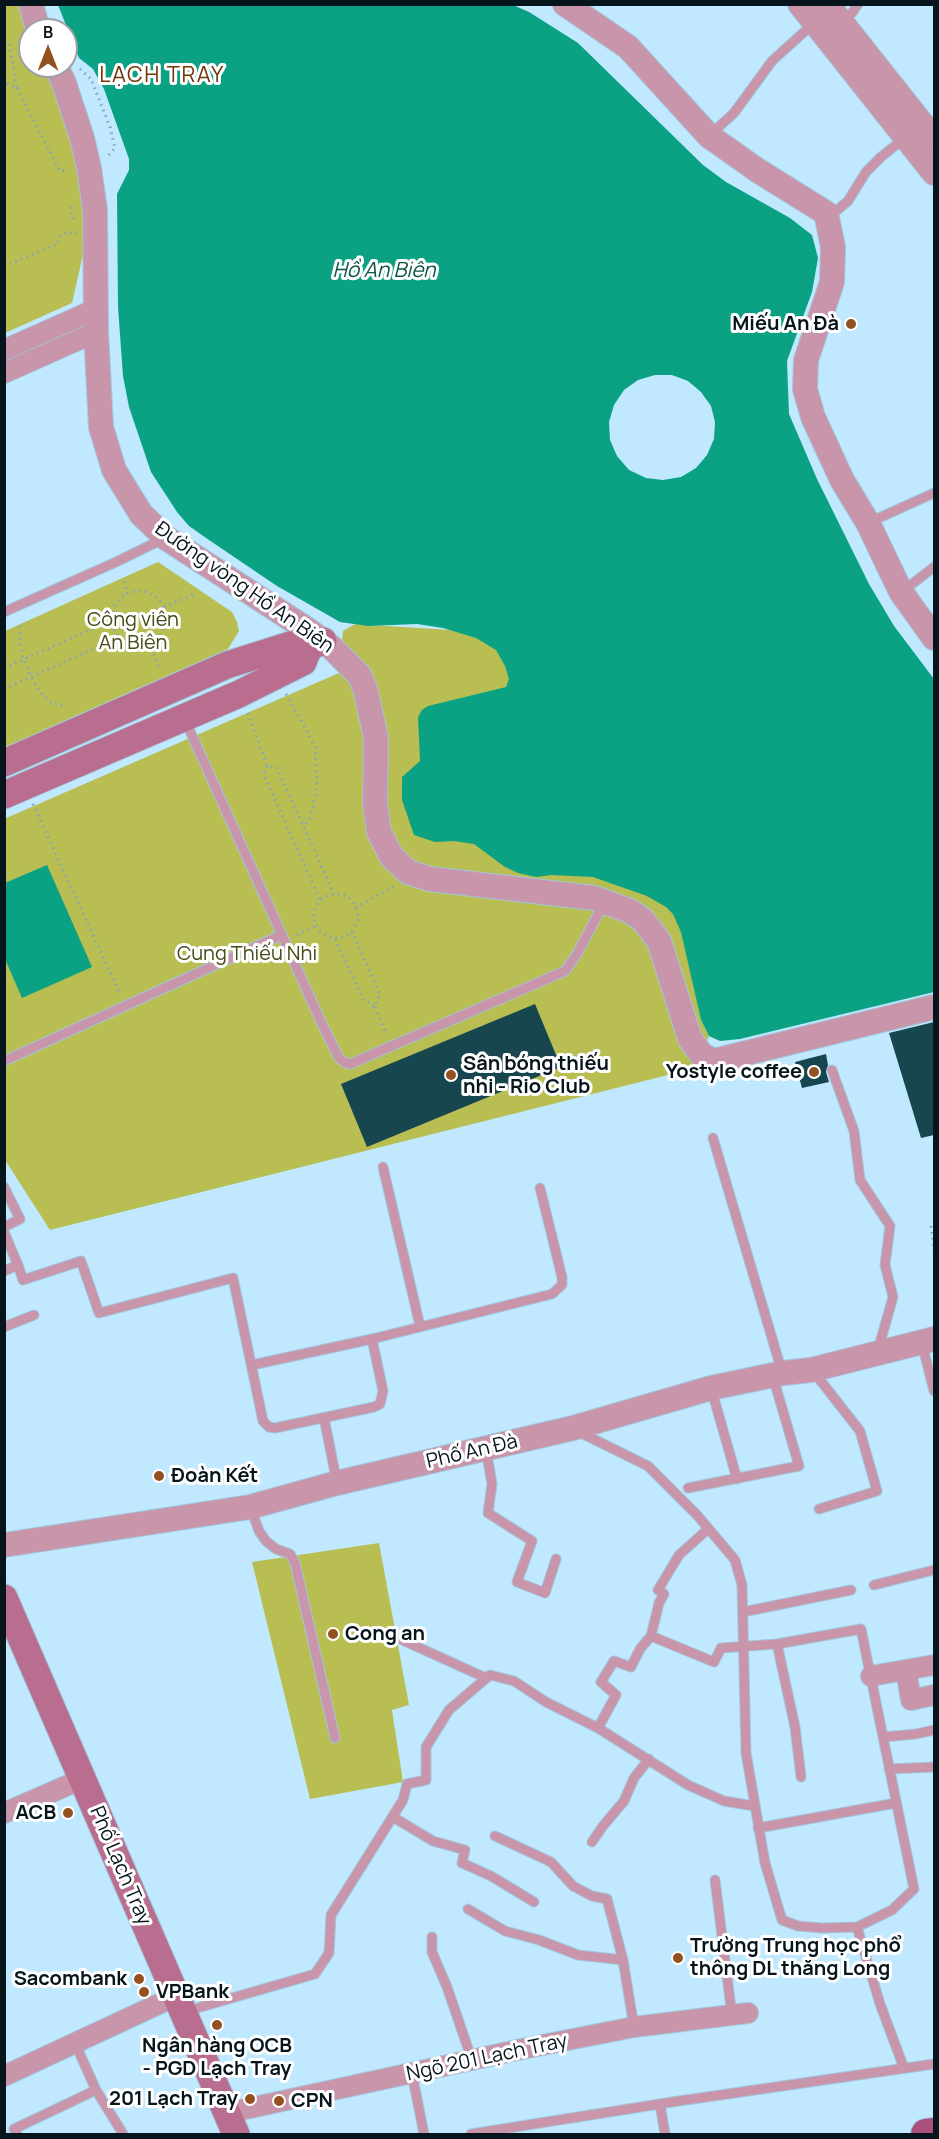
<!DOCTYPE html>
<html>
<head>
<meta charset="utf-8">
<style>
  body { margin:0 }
  #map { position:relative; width:939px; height:2139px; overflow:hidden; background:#c0e8ff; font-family:Manrope,sans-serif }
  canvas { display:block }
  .frame { position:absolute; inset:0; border:6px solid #06141c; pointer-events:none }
  .north { position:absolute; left:18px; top:18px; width:60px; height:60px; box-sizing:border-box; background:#fff; border:2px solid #9ba1a4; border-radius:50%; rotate:0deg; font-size:16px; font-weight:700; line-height:24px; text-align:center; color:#06141c }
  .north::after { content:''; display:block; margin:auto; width:21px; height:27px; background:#935021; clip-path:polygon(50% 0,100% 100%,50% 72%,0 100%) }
</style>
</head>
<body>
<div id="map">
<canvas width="939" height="2139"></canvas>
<div class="frame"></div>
<div class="north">B</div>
</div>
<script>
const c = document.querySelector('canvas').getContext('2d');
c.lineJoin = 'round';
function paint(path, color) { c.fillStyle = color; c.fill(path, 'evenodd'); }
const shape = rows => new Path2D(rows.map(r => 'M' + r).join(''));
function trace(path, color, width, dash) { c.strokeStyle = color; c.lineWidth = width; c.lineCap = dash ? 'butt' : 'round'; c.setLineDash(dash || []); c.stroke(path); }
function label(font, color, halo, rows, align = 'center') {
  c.font = font + ' Manrope,sans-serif'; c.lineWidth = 6; c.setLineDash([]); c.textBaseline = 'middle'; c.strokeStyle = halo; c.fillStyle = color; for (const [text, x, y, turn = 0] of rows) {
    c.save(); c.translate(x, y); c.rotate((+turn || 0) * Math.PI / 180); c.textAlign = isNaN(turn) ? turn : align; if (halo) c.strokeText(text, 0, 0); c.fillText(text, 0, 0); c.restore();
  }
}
paint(shape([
  [4,5,26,5,30,30,30,66,52,66,60,83,89,228,72,303,5,333],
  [158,562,232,612,237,622,239,631,228,649,5,747,5,631],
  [355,624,451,630,508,648,594,865,677,908,701,1020,709,1036,696,1068,50,1230,5,1160,4,819,339,673,343,631],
  [379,1543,409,1705,392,1710,403,1782,310,1799,252,1562]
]), '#b8be51');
paint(shape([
  [58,5,513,5,529,12,578,43,703,165,726,182,790,218,812,235,818,258,812,292,787,361,789,414,817,479,869,584,894,626,934,679,934,992,740,1039,720,1041,709,1036,701,1020,681,932,673,914,666,907,647,896,593,877,551,875,536,877,518,873,505,867,474,844,454,841,435,842,414,835,402,800,402,777,420,761,418,717,422,710,428,706,506,687,509,679,505,666,496,650,476,638,443,628,417,624,368,626,340,622,277,586,209,540,189,526,177,512,151,472,129,407,123,376,118,307,117,194,129,170,129,159,104,89,93,69,79,58],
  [655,375,672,375,688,381,701,392,711,406,715,422,714,439,707,455,696,468,681,477,663,480,646,478,629,470,617,456,610,440,609,422,614,405,624,390,638,380],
  [47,865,92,967,22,998,5,959,5,883]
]), '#0aa283');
paint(shape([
  [535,1004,561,1067,367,1147,341,1084],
  [934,1022,934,1135,921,1138,889,1033],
  [826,1054,828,1065,826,1072,829,1082,802,1088,795,1062]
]), '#17464f');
const service = shape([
  [852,13,858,4],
  [711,134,734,113,772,61,815,22],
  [829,217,848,201,866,172,881,157,906,137],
  [870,522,934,493],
  [903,591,934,567],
  [4,612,116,562,163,539],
  [185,720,322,1024,339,1058,344,1062,350,1064,565,971,577,954,604,903],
  [4,1061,281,935],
  [832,1070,854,1131,860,1180,890,1226,885,1265,893,1297,878,1350],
  [713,1138,782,1372],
  [383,1167,420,1326],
  [4,1187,20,1219,4,1227],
  [4,1232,18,1265,4,1271],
  [18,1265,23,1280,81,1261,99,1313,233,1278,263,1421,269,1427,275,1428,374,1407,380,1404,383,1391,372,1339],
  [4,1327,34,1315],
  [922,1344,934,1391],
  [252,1365,372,1339,552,1294,562,1285,562,1277,540,1188],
  [813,1371,860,1431,877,1491,819,1509],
  [711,1388,737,1479],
  [324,1418,337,1483],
  [577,1431,648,1466,697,1515,735,1560,742,1585,746,1753,765,1863,782,1920,798,1926,823,1928,857,1927],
  [486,1449,492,1484,488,1513,532,1541,517,1582,545,1593,556,1559],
  [688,1488,799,1466,773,1377],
  [251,1509,259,1531,266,1541,276,1549,290,1554,295,1563,335,1738],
  [874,1585,934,1570],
  [743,1612,851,1590],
  [651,1636,714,1662,721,1648,777,1644,795,1727,801,1777],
  [400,1639,486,1678],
  [777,1644,861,1629,914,1889,892,1910,857,1927,880,2004,904,2068],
  [598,1728,688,1785,724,1801,754,1806],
  [883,1737,916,1734,934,1730],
  [889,1769,934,1767],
  [393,1817,433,1841,465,1850,462,1863,491,1876,534,1902],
  [758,1828,896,1803],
  [495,1836,551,1862,573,1886,592,1896,607,1899,623,1960,634,2027],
  [592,1842,603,1826,624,1801,634,1778,649,1759],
  [715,1880,732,2016],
  [468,1909,505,1931,539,1940,578,1955,623,1960],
  [432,1937,432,1952,447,1987,472,2060],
  [187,2011,315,1974,329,1953,331,1915,403,1800,407,1784,426,1780,426,1747,449,1710,490,1675,514,1681,546,1702,598,1728,616,1695,601,1682,614,1661,631,1667,640,1649,651,1636,659,1603,664,1594,658,1590,679,1555,708,1529],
  [75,2043,96,2090,123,2134],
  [412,2074,424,2134],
  [660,2104,665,2134],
  [17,2134,14,2129,96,2090],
  [471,2134,672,2102,934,2064]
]);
const minor = shape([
  [4,350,96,309],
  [4,373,96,332],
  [906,1670,911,1700,934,1695],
  [871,1676,934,1665],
  [4,1813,82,1779],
  [4,2076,176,1996],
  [227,2113,522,2049,634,2027,748,2013]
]);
const tertiary = shape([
  [31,4,38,30],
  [565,4,628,47,709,136,757,170,826,213,833,247,832,282,806,360,805,389,813,417,842,480,868,523,901,592,934,638],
  [800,4,934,173],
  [827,4,934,139],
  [56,66,64,83,82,138,89,168,95,210,96,332,101,427,114,470,141,514,166,538,308,630,331,647,359,675,365,688,376,738,375,804,379,832,391,856,408,872,430,879,594,898,630,911,643,920,659,941,690,1039,702,1055,714,1061,934,1007],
  [4,1545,250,1507,337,1483,573,1428,711,1388,783,1373,811,1370,934,1339]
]);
const secondary = shape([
  [4,763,227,665,290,645,309,647,323,641],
  [4,795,239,694,303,662,309,647],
  [4,1598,236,2134]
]);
const primary = shape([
  [926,2134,934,2133]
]);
trace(service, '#a2c6db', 11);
trace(minor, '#a2c6db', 22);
trace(tertiary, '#a2c6db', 26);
trace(secondary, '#a2c6db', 29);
trace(primary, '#a2c6db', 32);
trace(shape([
  [4,41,9,44,17,88,4,82],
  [80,69,91,79,110,127,115,148,106,158],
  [17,88,60,171,69,170],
  [74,219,70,208,75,206],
  [4,266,58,244,59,237,63,233,77,233],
  [125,581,127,594],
  '112 618a27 27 0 1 1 54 0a27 27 0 1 1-54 0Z',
  [164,607,197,593],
  [19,626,22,655,31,677,40,692,52,703,66,706],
  [149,643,159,666],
  [4,668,112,620],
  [4,689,120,637],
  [286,694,304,725,315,747,317,784,312,811,309,820,304,825],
  [248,713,267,766,277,768,334,894],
  [267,766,264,775,320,900],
  [33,804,120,994],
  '314 916a22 22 0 1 1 44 0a22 22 0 1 1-44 0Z',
  [356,908,396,885],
  [297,935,315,926],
  [335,939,363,999,375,1007,380,994,352,932],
  [375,1007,386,1033],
  [931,1226,934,1251]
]), '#85a5b7', 3, [1.5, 4.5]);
trace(service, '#c995aa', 9);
trace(minor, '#c995aa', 20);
trace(tertiary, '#c995aa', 24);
trace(secondary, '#b96e8f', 27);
trace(primary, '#ac517c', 30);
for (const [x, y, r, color] of [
  [851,324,6,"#935021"],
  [814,1072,6,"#935021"],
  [451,1075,6,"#935021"],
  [159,1476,6,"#935021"],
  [333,1634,6,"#935021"],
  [68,1813,6,"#935021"],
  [678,1958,6,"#935021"],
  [139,1979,6,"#935021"],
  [144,1992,6,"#935021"],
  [217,2025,6,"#935021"],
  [250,2099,6,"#935021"],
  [279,2101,6,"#935021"]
]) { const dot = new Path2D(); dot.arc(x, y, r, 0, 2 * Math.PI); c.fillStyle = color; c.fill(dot); trace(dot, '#fff', 2); }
label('bold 20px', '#06141c', '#fff', [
  ["Miếu An Đà",839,324,"right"],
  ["Sân bóng thiếu",463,1064],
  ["nhi - Rio Club",463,1087],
  ["Yostyle coffee",802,1072,"right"],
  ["Đoàn Kết",171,1476],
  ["Cong an",345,1634],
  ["ACB",56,1813,"right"],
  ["Trường Trung học phổ",690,1946],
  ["thông DL thăng Long",690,1969],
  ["Sacombank",127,1979,"right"],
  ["VPBank",156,1992],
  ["Ngân hàng OCB",217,2046,"center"],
  ["- PGD Lạch Tray",217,2069,"center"],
  ["201 Lạch Tray",238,2099,"right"],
  ["CPN",291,2101]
], 'left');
label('20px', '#06141c', '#fff', [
  ["Đường vòng Hồ An Biên",244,588,35],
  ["Phố An Đà",472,1452,-13],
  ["Phố Lạch Tray",120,1866,67],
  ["Ngõ 201 Lạch Tray",487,2058,-12]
]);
label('20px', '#474a16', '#fff', [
  ["Công viên",133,620],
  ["An Biên",133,643],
  ["Cung Thiếu Nhi",247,954]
]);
label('italic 21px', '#0e5544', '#fff', [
  ["Hồ An Biên",384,271]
]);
c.letterSpacing = '1.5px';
label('22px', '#713605', '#fff', [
  ["LẠCH TRAY",162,76]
]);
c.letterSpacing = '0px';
</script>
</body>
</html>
